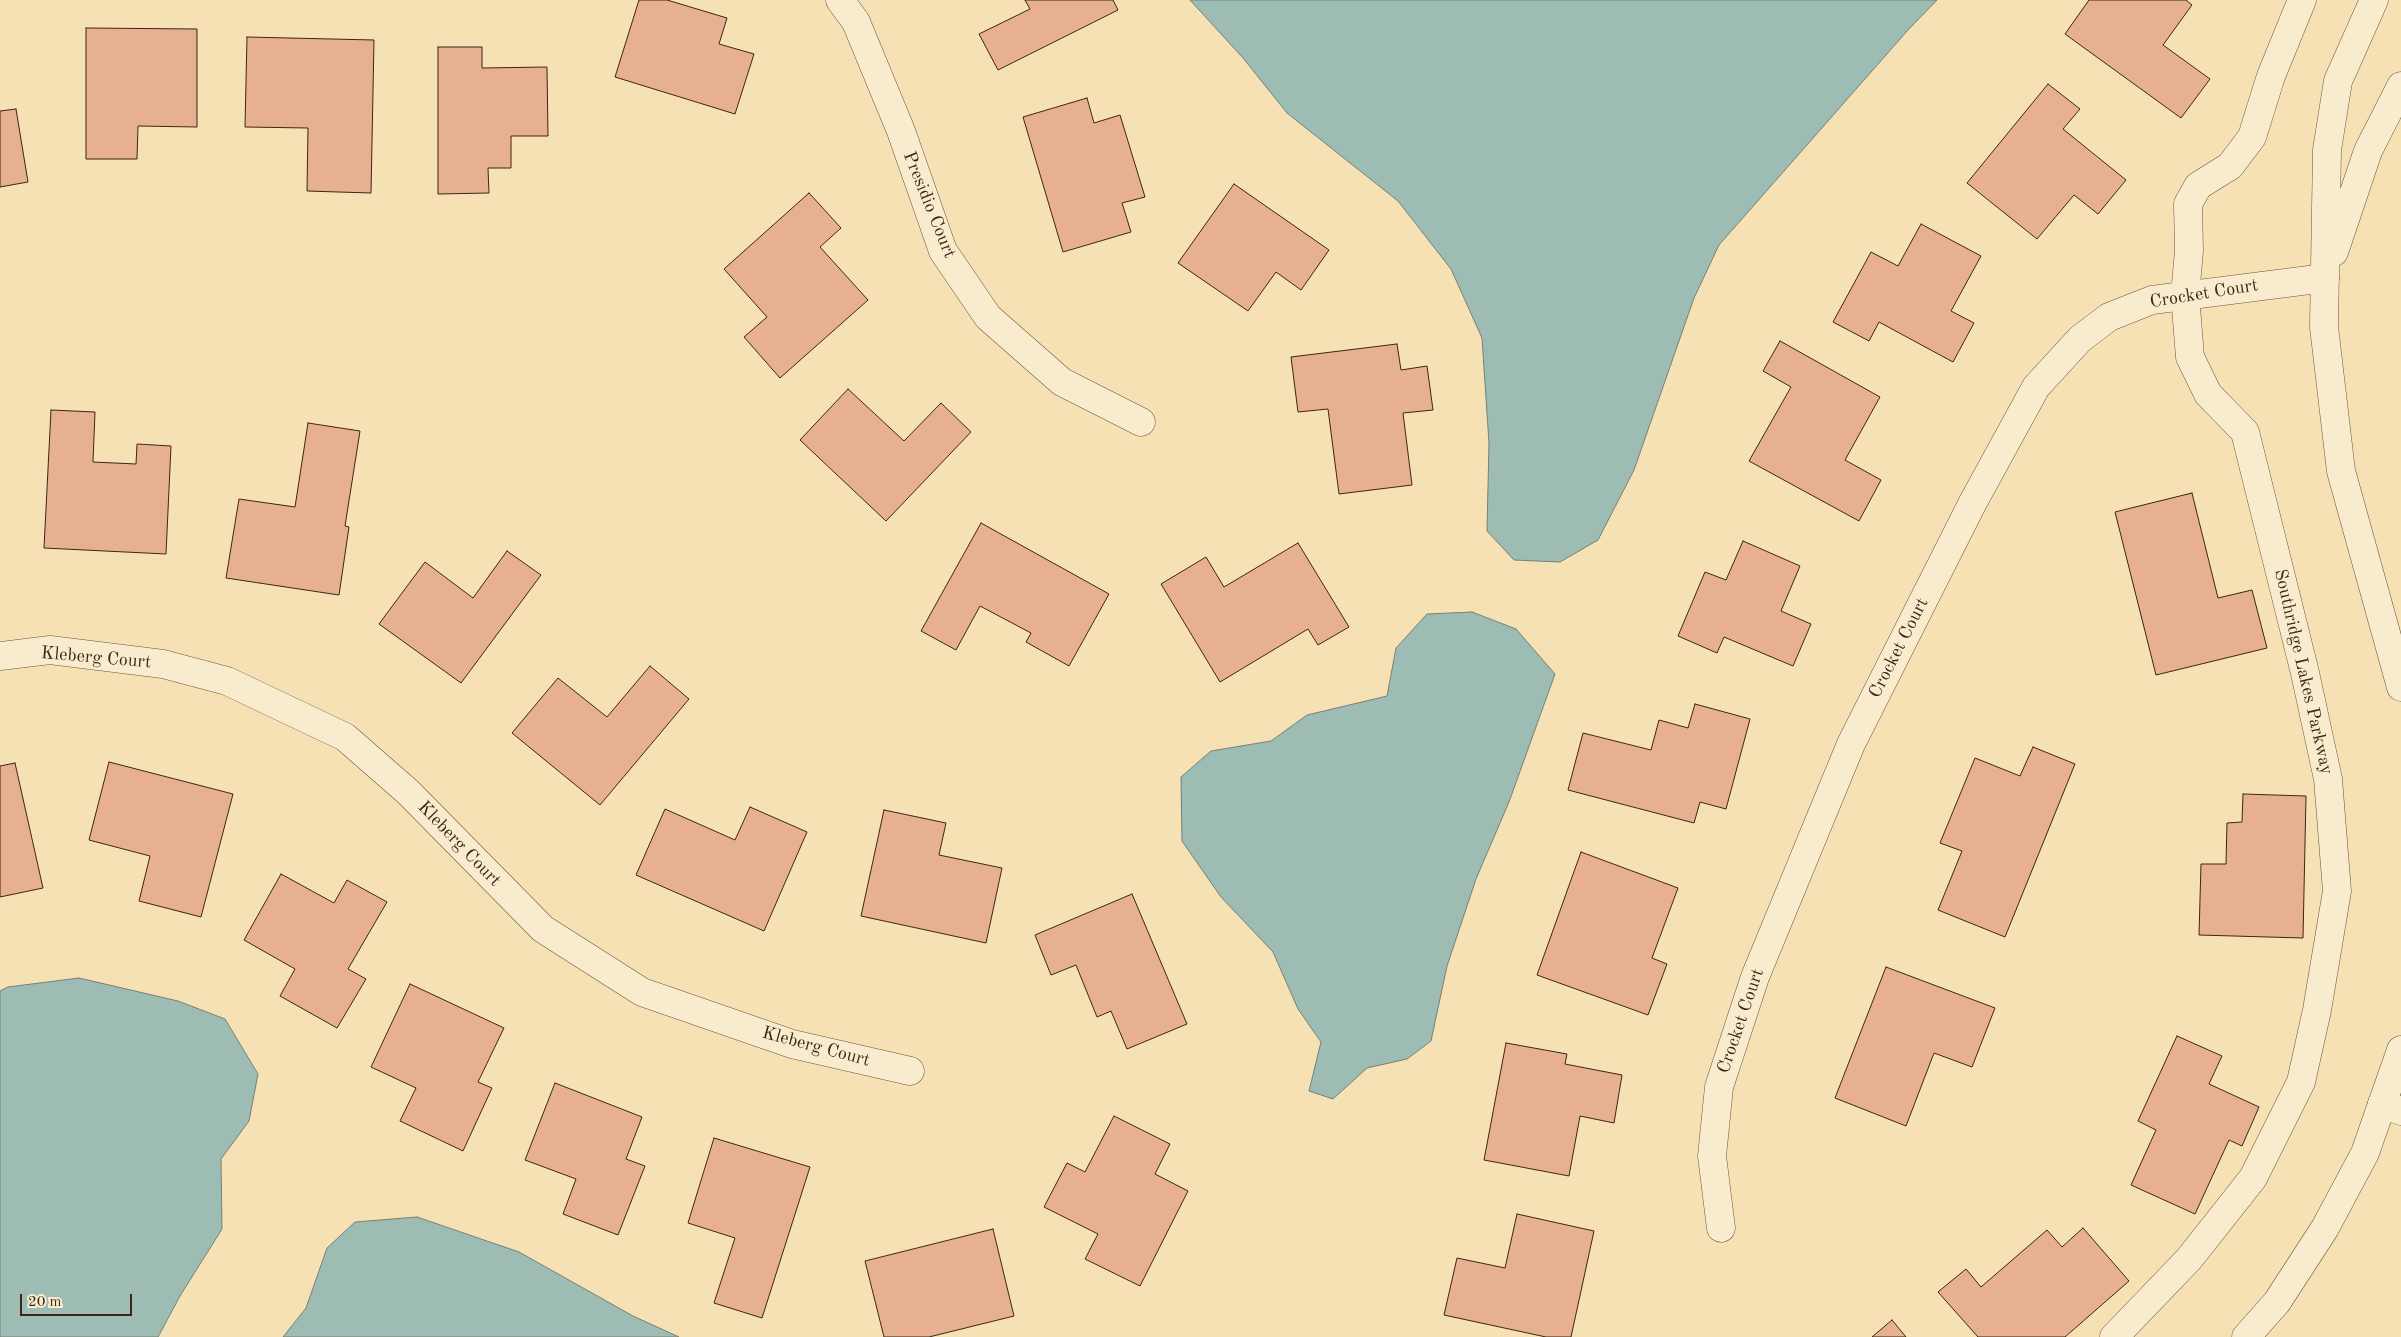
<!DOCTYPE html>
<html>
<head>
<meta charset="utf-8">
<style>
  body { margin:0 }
  #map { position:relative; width:2401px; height:1337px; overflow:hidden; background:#f6e1b4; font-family:"Old Standard TT",serif }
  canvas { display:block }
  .scale { position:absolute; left:20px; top:1294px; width:112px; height:22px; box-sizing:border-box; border:2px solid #3d2515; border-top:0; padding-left:6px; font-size:15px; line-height:18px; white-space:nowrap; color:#3d2515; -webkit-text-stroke:4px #f9ecce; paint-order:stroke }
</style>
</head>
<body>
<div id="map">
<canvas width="2401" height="1337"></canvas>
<div class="scale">20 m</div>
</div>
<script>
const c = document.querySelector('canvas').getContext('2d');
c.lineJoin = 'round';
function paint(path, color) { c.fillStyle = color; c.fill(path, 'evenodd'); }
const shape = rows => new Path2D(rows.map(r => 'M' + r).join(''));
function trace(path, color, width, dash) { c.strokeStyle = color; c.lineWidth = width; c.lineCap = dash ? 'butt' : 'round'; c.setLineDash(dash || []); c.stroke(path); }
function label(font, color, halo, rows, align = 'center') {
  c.font = font + ' "Old Standard TT",serif'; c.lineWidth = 4; c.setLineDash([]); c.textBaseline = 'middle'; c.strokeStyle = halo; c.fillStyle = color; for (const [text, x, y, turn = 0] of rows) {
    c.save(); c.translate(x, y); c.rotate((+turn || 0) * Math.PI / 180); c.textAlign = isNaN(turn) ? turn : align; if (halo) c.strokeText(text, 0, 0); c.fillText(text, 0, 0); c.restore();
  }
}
const water = shape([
  [1190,0,1937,0,1908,30,1719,245,1694,298,1634,470,1598,540,1560,562,1514,560,1487,531,1489,443,1482,338,1451,269,1398,201,1287,113,1243,58,1190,0],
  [1472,612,1516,629,1555,674,1509,802,1476,879,1447,966,1431,1041,1407,1059,1367,1068,1333,1099,1309,1091,1321,1042,1298,1009,1273,952,1221,897,1182,841,1181,777,1211,751,1271,741,1307,715,1387,696,1396,648,1427,614,1472,612],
  [79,978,178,1001,225,1019,258,1074,249,1121,221,1159,222,1229,180,1296,158,1337,0,1337,0,991,8,987,79,978],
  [417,1217,519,1252,633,1316,679,1337,283,1337,306,1308,327,1248,355,1222,417,1217]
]);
paint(water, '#9dbcb3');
trace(water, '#778074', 1);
const building = shape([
  [639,0,667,0,727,18,719,44,754,54,735,114,615,77,639,0],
  [1025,0,1113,0,1118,10,998,70,979,34,1030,9,1025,0],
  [2089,0,2186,0,2192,5,2163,45,2210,79,2181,118,2065,34,2089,0],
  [86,28,197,29,197,127,138,126,137,159,86,159,86,28],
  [247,37,374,40,371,193,307,191,308,128,245,127,247,37],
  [438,47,482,47,482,68,547,67,548,136,511,136,511,168,488,168,489,193,438,194,438,47],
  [2048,84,2080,109,2063,129,2126,180,2098,214,2074,195,2037,239,1967,183,2048,84],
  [1087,98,1094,123,1120,115,1145,197,1122,203,1131,232,1063,252,1023,117,1087,98],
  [16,109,28,182,0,187,0,111,16,109],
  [1234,184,1329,250,1301,290,1276,272,1248,311,1178,263,1234,184],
  [809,193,841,228,820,247,868,300,780,378,744,337,767,317,724,269,809,193],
  [1921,224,1981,256,1951,311,1974,323,1953,362,1879,322,1869,341,1833,322,1871,252,1898,266,1921,224],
  [1780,341,1880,397,1845,460,1881,480,1859,521,1749,461,1791,387,1763,371,1780,341],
  [1397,344,1401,370,1427,366,1433,410,1403,413,1412,485,1339,494,1328,409,1298,412,1291,357,1397,344],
  [848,389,904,441,941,403,971,432,886,521,800,440,848,389],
  [51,410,95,412,93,462,136,464,137,444,171,446,166,554,44,548,51,410],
  [308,423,360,431,345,526,349,527,339,595,226,578,239,499,295,507,308,423],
  [2192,493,2218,598,2252,590,2267,648,2156,675,2115,512,2192,493],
  [981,523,1109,594,1069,666,1026,642,1031,633,980,606,956,650,921,631,981,523],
  [1743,541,1800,566,1781,611,1811,624,1793,666,1724,637,1717,653,1678,636,1705,572,1726,580,1743,541],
  [1298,543,1349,627,1318,645,1308,629,1220,682,1161,584,1206,557,1224,587,1298,543],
  [507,551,541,575,461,683,379,624,425,562,473,598,507,551],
  [650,666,689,699,600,805,512,733,558,678,607,717,650,666],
  [1695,704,1750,719,1726,809,1700,802,1694,823,1568,790,1583,733,1651,750,1659,720,1688,728,1695,704],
  [2033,747,2075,764,2005,937,1938,910,1962,851,1940,843,1975,758,2020,776,2033,747],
  [109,762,233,794,201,917,139,901,150,856,89,840,109,762],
  [15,763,43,888,0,897,0,766,15,763],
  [2243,794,2306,796,2303,938,2199,935,2201,864,2226,864,2227,823,2242,822,2243,794],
  [750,807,807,832,764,931,636,875,665,809,735,840,750,807],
  [884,810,946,823,939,855,1002,868,986,943,861,916,884,810],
  [1581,852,1678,888,1652,958,1667,964,1648,1015,1537,975,1581,852],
  [281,874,334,903,347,880,387,902,348,969,366,979,337,1028,280,996,295,969,244,940,281,874],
  [1132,894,1187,1024,1127,1049,1111,1011,1097,1017,1076,965,1051,975,1035,935,1132,894],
  [1886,967,1995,1008,1972,1067,1934,1053,1906,1126,1835,1098,1886,967],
  [410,984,504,1028,478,1082,492,1088,463,1151,400,1121,416,1088,371,1067,410,984],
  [2177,1036,2222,1056,2209,1084,2259,1107,2242,1146,2229,1140,2195,1214,2131,1185,2156,1130,2138,1121,2177,1036],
  [1506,1043,1567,1054,1565,1064,1622,1075,1614,1123,1580,1116,1569,1176,1484,1160,1506,1043],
  [555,1083,642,1117,626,1159,645,1166,618,1235,563,1214,576,1179,525,1160,555,1083],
  [1114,1116,1170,1144,1155,1174,1188,1191,1140,1286,1085,1259,1098,1234,1044,1207,1067,1163,1085,1172,1114,1116],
  [714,1138,810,1167,762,1318,714,1303,735,1238,688,1223,714,1138],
  [1517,1214,1594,1231,1571,1337,1546,1337,1444,1315,1457,1258,1505,1268,1517,1214],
  [2083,1228,2129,1281,2065,1337,1978,1337,1938,1292,1966,1269,1981,1287,2047,1230,2062,1247,2083,1228],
  [993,1229,1014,1316,929,1337,884,1337,865,1261,993,1229],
  [1892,1320,1906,1337,1872,1337,1892,1320]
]);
paint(building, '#e7b090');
trace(building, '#3d2515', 1);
const minor = shape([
  [840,0,856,22,901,131,943,251,988,317,1062,382,1141,422],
  [0,656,50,650,163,664,227,681,345,737,408,792,543,929,642,992,792,1044,910,1071],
  [2382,1104,2401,1111],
  [1721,1228,1712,1156,1719,1087,1755,977,1851,744,1972,504,2036,387,2080,339,2109,317,2152,300,2325,278],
  [2114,1337,2189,1259,2253,1178,2301,1082,2317,1010,2337,891,2328,779,2305,673,2245,432,2208,394,2190,357,2185,295,2189,251,2188,204,2198,186,2230,166,2252,137,2271,76,2302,0]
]);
const tertiary = shape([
  [2374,0,2338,81,2327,150,2324,327,2341,471,2401,687],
  [2334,252,2368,151,2401,86],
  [2246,1337,2277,1302,2325,1228,2365,1153,2401,1050]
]);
trace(minor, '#6b543d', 29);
trace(tertiary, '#6b543d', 29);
trace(minor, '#f9ecce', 28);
trace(tertiary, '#f9ecce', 28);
label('18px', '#3d2515', '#f9ecce', [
  ["Presidio Court",929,205,68],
  ["Crocket Court",2204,294,-9],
  ["Crocket Court",1899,648,-63],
  ["Kleberg Court",96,658,5],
  ["Southridge Lakes Parkway",2303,672,77],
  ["Kleberg Court",459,844,46],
  ["Crocket Court",1741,1021,-71],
  ["Kleberg Court",816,1047,15]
]);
</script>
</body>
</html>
